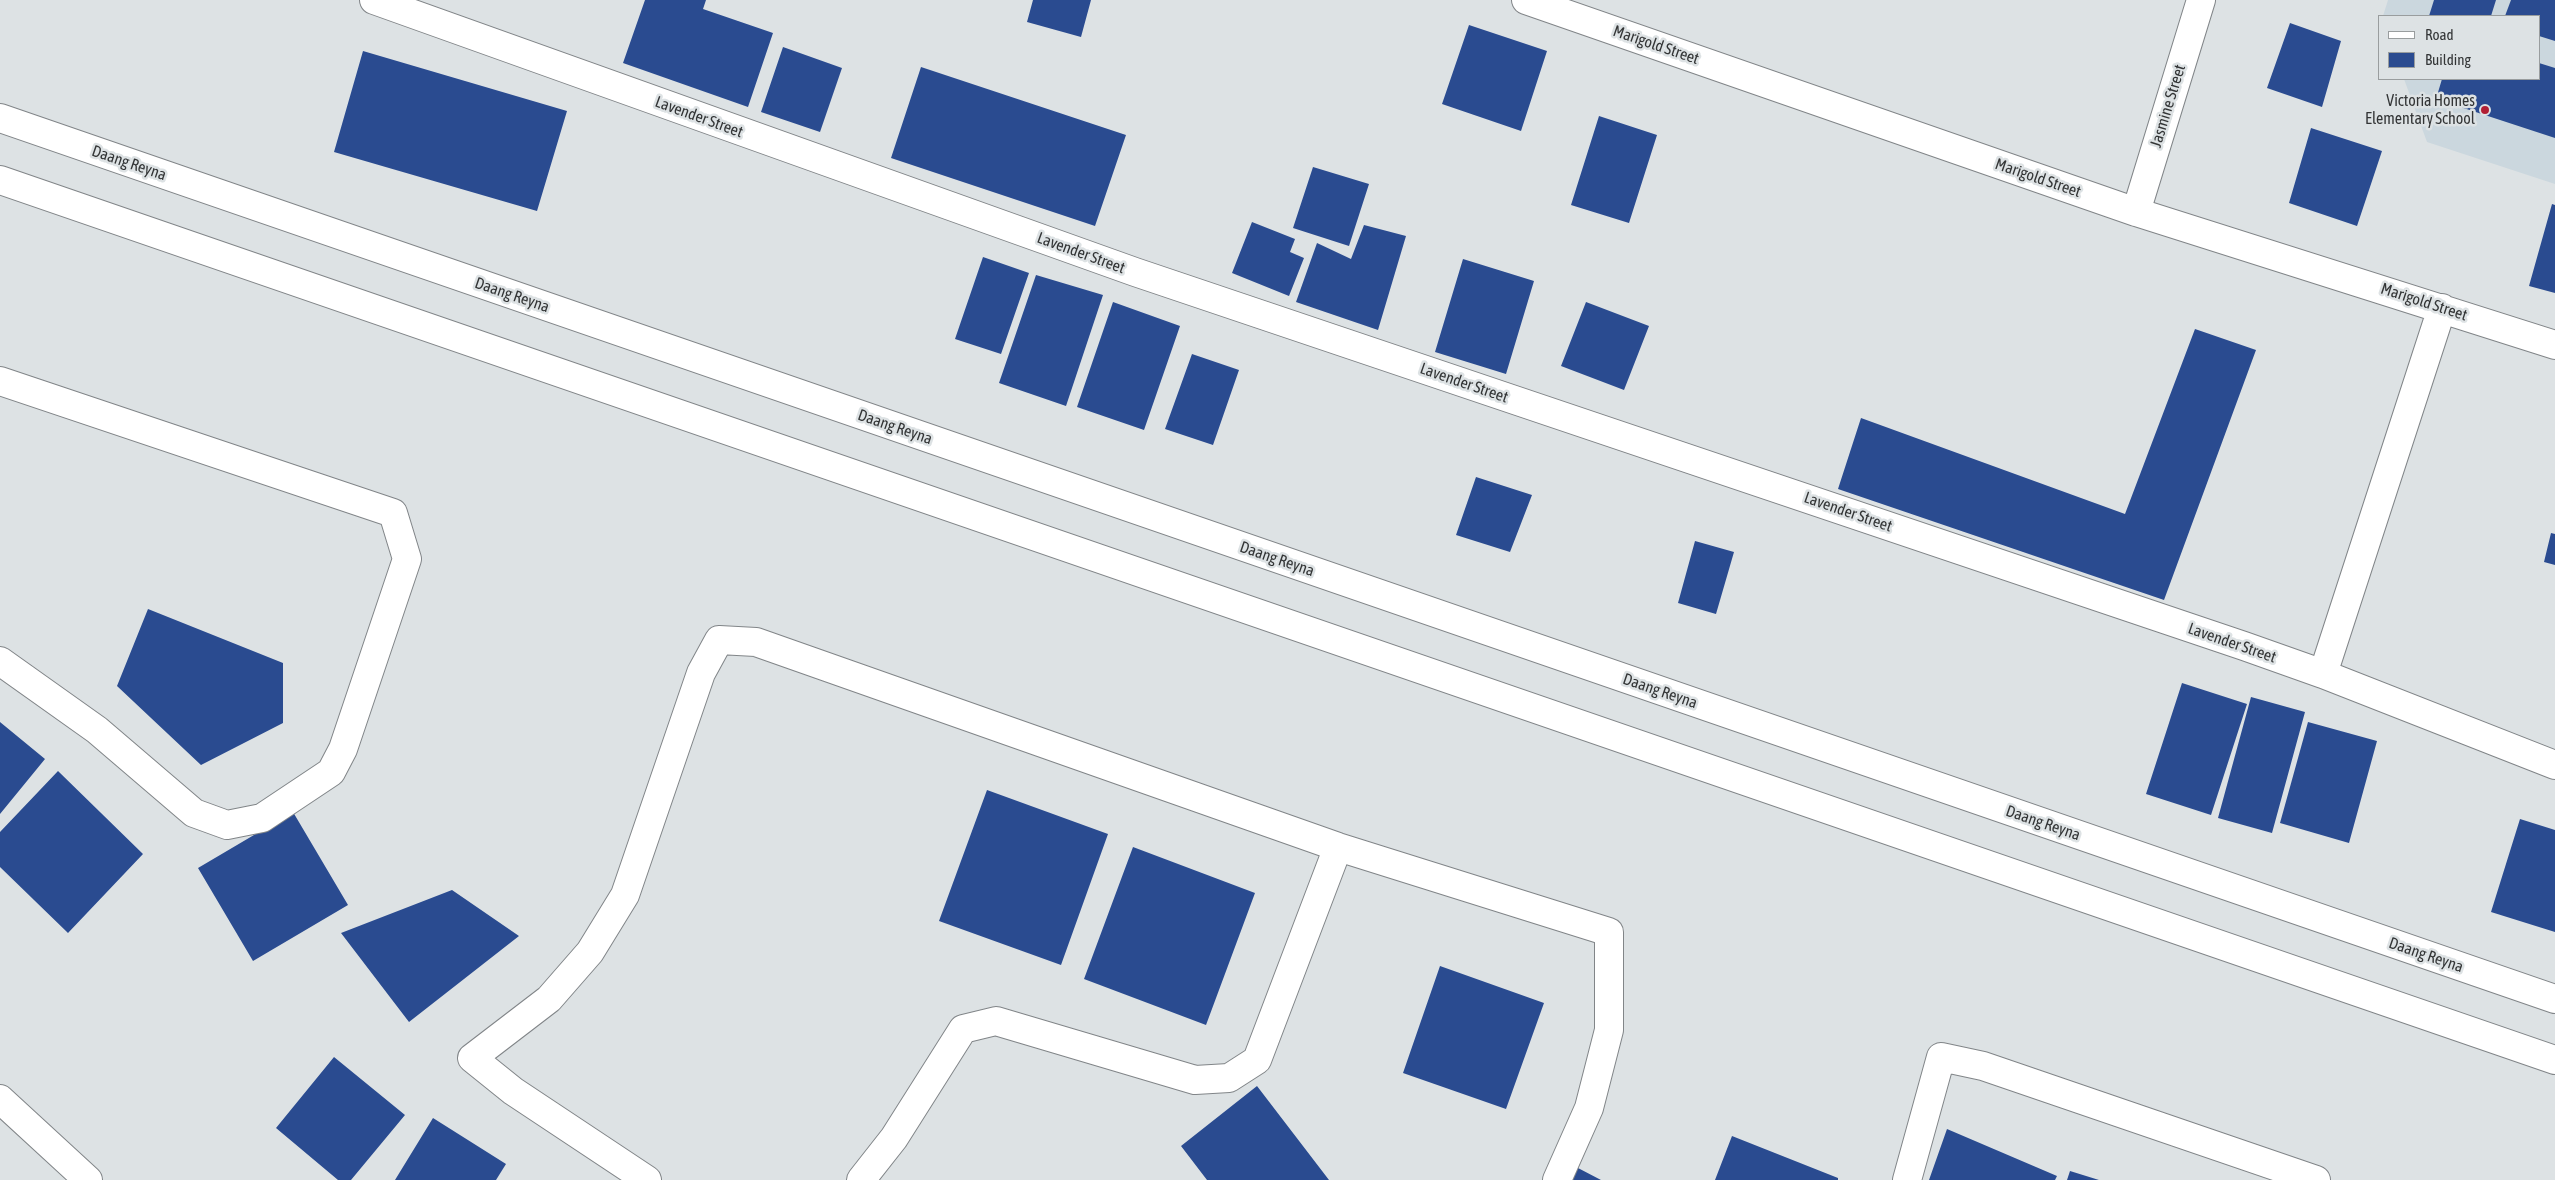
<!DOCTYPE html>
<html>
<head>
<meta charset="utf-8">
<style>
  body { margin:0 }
  #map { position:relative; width:2555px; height:1180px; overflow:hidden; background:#dde2e4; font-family:"Asap Condensed",sans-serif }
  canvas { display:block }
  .legend { position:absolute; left:2378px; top:15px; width:162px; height:65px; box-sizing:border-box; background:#dde2e4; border:1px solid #999d9e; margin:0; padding:6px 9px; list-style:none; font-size:15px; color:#333536 }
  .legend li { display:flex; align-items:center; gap:10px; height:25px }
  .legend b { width:25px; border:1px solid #999d9e }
</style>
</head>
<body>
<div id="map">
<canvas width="2555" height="1180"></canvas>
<ul class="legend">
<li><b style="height:6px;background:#fff"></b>Road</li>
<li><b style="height:14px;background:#2a4b90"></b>Building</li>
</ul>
</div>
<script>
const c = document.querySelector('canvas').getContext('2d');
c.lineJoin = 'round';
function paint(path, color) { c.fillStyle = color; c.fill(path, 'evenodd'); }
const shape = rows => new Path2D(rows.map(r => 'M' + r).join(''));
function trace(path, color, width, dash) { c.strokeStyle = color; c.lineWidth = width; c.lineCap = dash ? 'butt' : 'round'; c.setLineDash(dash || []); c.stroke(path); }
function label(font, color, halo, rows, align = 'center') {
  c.font = font + ' "Asap Condensed",sans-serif'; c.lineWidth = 5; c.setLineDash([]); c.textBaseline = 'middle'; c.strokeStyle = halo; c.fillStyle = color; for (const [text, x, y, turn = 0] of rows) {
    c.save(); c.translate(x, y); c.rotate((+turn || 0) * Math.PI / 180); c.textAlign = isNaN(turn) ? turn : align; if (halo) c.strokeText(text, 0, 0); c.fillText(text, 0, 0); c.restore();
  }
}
paint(shape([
  [2388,0,2555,0,2555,184,2427,142,2404,79,2539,79,2539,16,2383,16]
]), '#cbd7de');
paint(shape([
  [645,0,706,0,703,9,773,33,748,107,623,63],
  [1033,0,1091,0,1081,37,1027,22],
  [2434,0,2496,0,2491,16,2429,16],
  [2511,0,2555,0,2555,41,2539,36,2539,16,2505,16],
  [2290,23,2341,41,2322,107,2267,88],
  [1469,25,1547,51,1521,131,1442,104],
  [783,47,842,68,820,132,761,112],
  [363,51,567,111,537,211,334,152],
  [2539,63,2555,68,2555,138,2436,99,2442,79,2539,79],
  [921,67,1126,135,1095,226,891,158],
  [1599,116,1657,135,1629,223,1571,205],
  [2311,128,2382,151,2357,226,2289,203],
  [1313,167,1369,184,1349,246,1293,228],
  [2552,204,2555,205,2555,293,2529,286],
  [1252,222,1295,239,1290,252,1304,258,1289,296,1232,273],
  [1364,225,1406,236,1378,330,1296,302,1317,243,1351,259],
  [983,257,1029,273,1001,354,955,339],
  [1463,259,1534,281,1506,374,1435,352],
  [1036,275,1103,295,1066,406,999,383],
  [1113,302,1180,326,1144,430,1077,407],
  [1586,302,1649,326,1624,390,1561,366],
  [2195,329,2256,350,2164,600,1838,489,1861,418,2125,514],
  [1192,354,1239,370,1213,445,1165,429],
  [1476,477,1532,495,1510,552,1456,535],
  [2551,533,2555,534,2555,565,2544,562],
  [1695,541,1734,552,1716,614,1678,603],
  [148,609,283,663,283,723,201,765,117,686],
  [2182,683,2247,704,2211,815,2146,794],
  [2251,697,2305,712,2272,833,2218,818],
  [0,722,45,759,0,814],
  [2308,722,2377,741,2349,843,2280,823],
  [58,771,143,854,68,933,0,867,0,832],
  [987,790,1108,834,1061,965,939,921],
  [293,812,348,905,253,961,198,868],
  [2520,819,2555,830,2555,932,2491,912],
  [1133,847,1255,893,1206,1025,1084,979],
  [452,890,519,936,409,1022,341,933],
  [1440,966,1544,1003,1506,1109,1403,1073],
  [334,1057,405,1115,351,1180,338,1180,276,1128],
  [1257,1086,1329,1180,1207,1180,1181,1146],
  [433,1118,506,1164,496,1180,395,1180],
  [1947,1129,2057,1176,2055,1180,1929,1180],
  [1732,1136,1838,1178,1838,1180,1715,1180],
  [1578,1168,1601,1180,1572,1180],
  [2070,1171,2099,1180,2067,1180]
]), '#2a4b90');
const minor = shape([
  [374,0,1135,272,2244,646,2323,674,2555,765],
  [1526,0,2136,212,2555,345],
  [2136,212,2201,0],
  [0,381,393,513,407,559,343,749,331,772,262,818,227,825,194,813,97,730,0,661],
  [2323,674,2442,308],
  [0,1099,88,1180],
  [647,1180,513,1091,472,1058,549,999,590,952,625,895,701,673,719,640,756,642,1338,847,1609,932,1609,1030,1589,1108,1557,1180],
  [861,1180,894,1138,963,1029,996,1021,1195,1080,1229,1078,1257,1060,1338,847],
  [1907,1180,1941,1057,1983,1066,2316,1180]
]);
const major = shape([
  [0,118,2555,999],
  [0,180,2555,1060]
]);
trace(minor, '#818588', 30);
trace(major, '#818588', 30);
trace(minor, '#fff', 28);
trace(major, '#fff', 28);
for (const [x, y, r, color] of [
  [2485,110,5,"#b11f34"]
]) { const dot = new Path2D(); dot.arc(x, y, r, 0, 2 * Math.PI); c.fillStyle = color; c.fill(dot); trace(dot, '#dde2e4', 2); }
label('16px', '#333536', '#dde2e4', [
  ["Marigold Street",1656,45,19],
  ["Jasmine Street",2168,106,-73],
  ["Lavender Street",699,117,20],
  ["Daang Reyna",129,163,19],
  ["Marigold Street",2038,178,19],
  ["Lavender Street",1081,253,20],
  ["Daang Reyna",512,295,19],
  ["Marigold Street",2424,302,18],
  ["Lavender Street",1464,383,19],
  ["Daang Reyna",895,427,19],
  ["Lavender Street",1848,512,19],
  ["Daang Reyna",1277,559,19],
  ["Lavender Street",2232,643,19],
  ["Daang Reyna",1660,691,19],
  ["Daang Reyna",2043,823,19],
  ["Daang Reyna",2426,955,19]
]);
label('16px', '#333536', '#dde2e4', [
  ["Victoria Homes",2475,101],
  ["Elementary School",2475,119]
], 'right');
</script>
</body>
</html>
